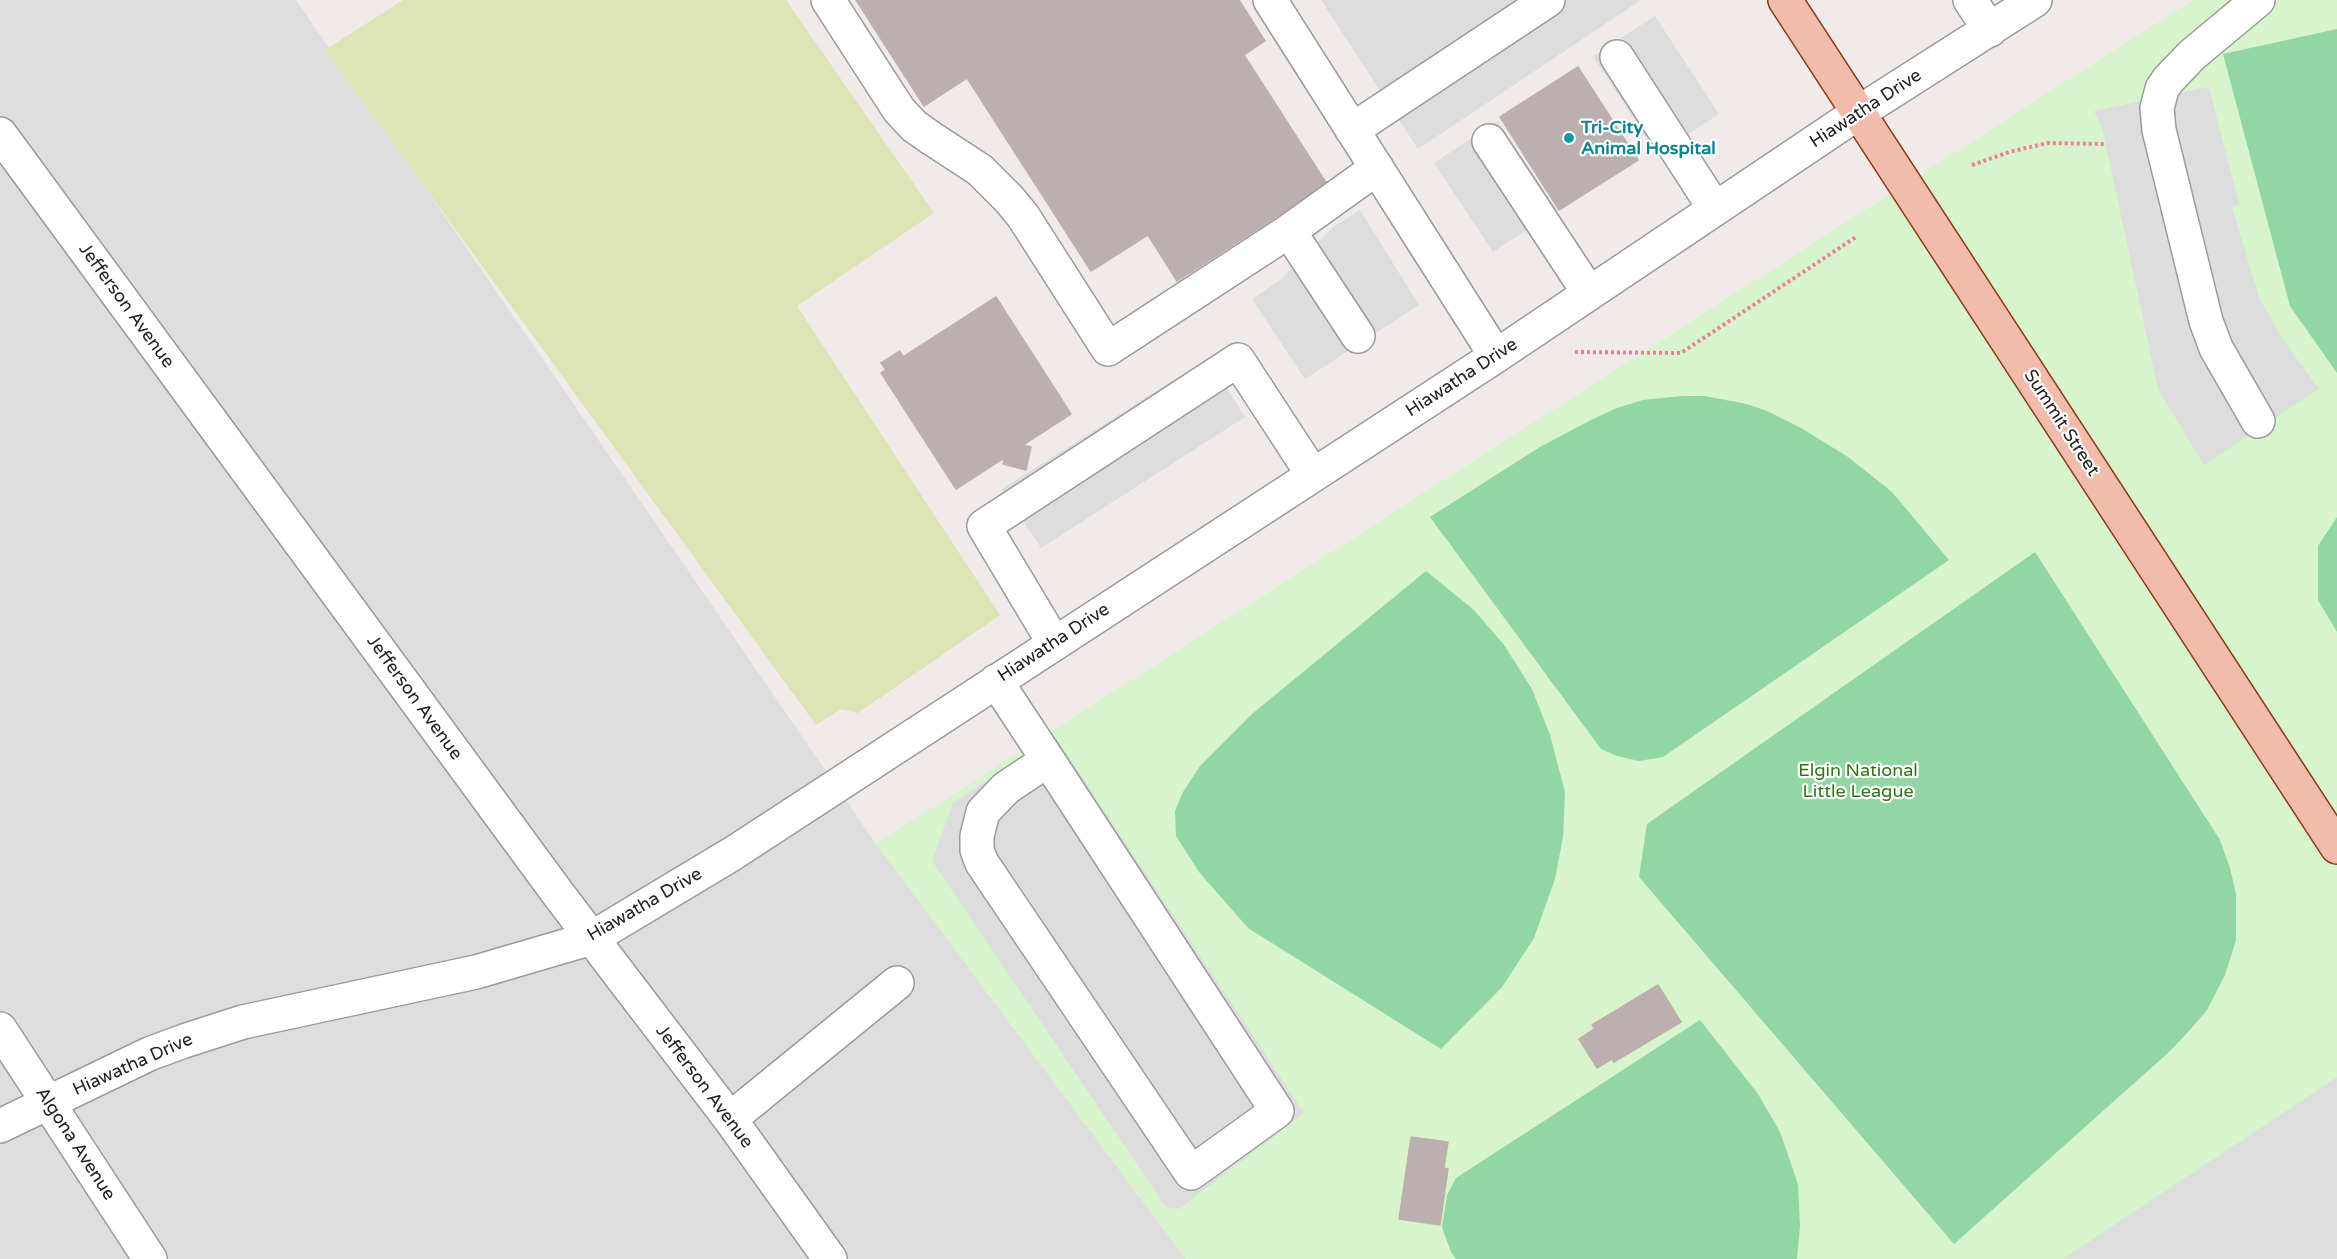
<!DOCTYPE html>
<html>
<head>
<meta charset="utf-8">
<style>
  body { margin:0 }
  canvas { display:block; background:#f0ebe9 }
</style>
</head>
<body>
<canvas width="2337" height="1259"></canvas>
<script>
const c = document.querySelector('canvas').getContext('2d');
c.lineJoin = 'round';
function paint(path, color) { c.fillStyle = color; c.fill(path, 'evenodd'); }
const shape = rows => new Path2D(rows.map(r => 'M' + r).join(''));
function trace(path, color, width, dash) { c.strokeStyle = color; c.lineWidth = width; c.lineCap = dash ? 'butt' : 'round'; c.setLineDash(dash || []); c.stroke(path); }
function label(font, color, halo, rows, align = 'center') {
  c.font = font + ' "Varela Round",sans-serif'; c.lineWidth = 4.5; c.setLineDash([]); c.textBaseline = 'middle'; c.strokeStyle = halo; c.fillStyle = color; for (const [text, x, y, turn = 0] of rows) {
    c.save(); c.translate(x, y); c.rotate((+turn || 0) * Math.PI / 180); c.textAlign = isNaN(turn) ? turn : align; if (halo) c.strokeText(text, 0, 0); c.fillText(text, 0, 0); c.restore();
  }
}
paint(shape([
  [0,0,296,0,876,844,1186,1259,0,1259],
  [2337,1074,2337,1259,2060,1259]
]), '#dfdedf');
paint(shape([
  [403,0,786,0,934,213,797,306,1000,615,858,713,841,709,816,725,325,50]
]), '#dde4b6');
paint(shape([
  [2193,0,2337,0,2337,1077,2063,1259,1186,1259,876,844]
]), '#d7f4cc');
paint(shape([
  [2337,29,2337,373,2290,306,2223,54],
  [1682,396,1704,396,1747,404,1767,411,1801,428,1848,457,1892,492,1949,560,1663,757,1639,761,1617,756,1601,749,1430,517,1540,447,1591,420,1617,408,1643,400],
  [2337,517,2337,632,2318,600,2318,546],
  [2035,552,2220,840,2230,868,2236,894,2236,940,2225,975,2207,1010,2189,1031,2169,1052,1954,1244,1639,877,1647,824],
  [1426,571,1474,610,1504,645,1532,689,1550,735,1565,792,1563,837,1555,879,1534,938,1502,987,1441,1049,1248,928,1199,872,1176,836,1175,811,1183,792,1200,766,1252,714],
  [1700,1020,1758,1094,1780,1132,1798,1184,1800,1226,1797,1259,1456,1259,1451,1252,1442,1227,1447,1195,1456,1178]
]), '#91d6a3');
paint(shape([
  [1321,0,1641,0,1418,149],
  [1655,16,1719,114,1657,155,1593,56],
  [2209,87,2239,204,2232,208,2260,300,2284,341,2319,389,2204,465,2158,389,2103,131,2094,111],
  [1498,121,1557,210,1493,252,1434,163],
  [1360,210,1419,305,1305,379,1252,299,1279,281,1333,227],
  [1208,358,1245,417,1041,548,1002,489],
  [1055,736,1304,1113,1179,1209,1166,1207,932,861,953,803]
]), '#ddd');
const building = shape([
  [856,0,1239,0,1265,41,1244,55,1327,184,1177,281,1148,235,1091,271,967,78,924,106,856,0],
  [1578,67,1638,160,1559,210,1500,117,1578,67],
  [996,297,1071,414,1023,445,1031,447,1026,470,1003,464,1004,458,956,489,881,373,886,370,881,363,900,351,903,357,996,297],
  [1658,985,1681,1022,1614,1062,1612,1059,1597,1068,1579,1039,1594,1029,1592,1025,1658,985],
  [1411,1137,1448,1142,1444,1168,1448,1169,1440,1225,1399,1219,1411,1137]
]);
paint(building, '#bab0af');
trace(building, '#c0afad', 1.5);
const minor = shape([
  [828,0,899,110,914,126,931,138,980,170,1009,199,1023,216,1108,349,1289,231],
  [1270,0,1496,356],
  [1970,0,1990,30],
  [2258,0,2192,55,2168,80,2162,89,2157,108,2159,130,2206,321,2216,348,2258,421],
  [1617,57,1715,209],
  [1352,130,1548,0],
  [0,134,559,895,730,1119,830,1259],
  [1489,141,1589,293],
  [1358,336,1289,231,1377,168],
  [1054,643,984,526,1238,360,1313,475],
  [996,681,1048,760,1277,1111,1191,1173,982,863,977,850,977,836,983,812,1006,788,1048,760],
  [0,1029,150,1259],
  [730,1119,897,983],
  [0,1126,149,1054,184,1041,243,1022,476,972,592,938,732,854,1496,356,1858,113,2035,0]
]);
const major = shape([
  [1785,0,2337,847]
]);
trace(minor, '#9b9b9b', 36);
trace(major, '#8c3912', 36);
trace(shape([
  [1972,165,2009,152,2048,143,2104,144],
  [1575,352,1681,353,1856,237]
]), '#ea809a', 4, [3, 3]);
trace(minor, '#fff', 33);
trace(major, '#f2bcad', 33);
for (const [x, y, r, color] of [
  [1569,138,6,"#0f9aa8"]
]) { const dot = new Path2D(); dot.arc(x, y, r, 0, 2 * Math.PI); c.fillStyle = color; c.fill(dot); trace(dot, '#fff', 2); }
label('18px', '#212121', '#fff', [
  ["Hiawatha Drive",1866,109,-33],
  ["Jefferson Avenue",126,306,54],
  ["Hiawatha Drive",1462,378,-33],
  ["Summit Street",2061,423,57],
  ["Hiawatha Drive",1054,643,-33],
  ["Jefferson Avenue",414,698,54],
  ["Hiawatha Drive",645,905,-30],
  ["Hiawatha Drive",133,1065,-24],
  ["Jefferson Avenue",704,1087,53],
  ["Algona Avenue",75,1144,57]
]);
label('bold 18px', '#0d838f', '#fff', [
  ["Tri-City",1581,128],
  ["Animal Hospital",1581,149]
], 'left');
label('18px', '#327519', '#fff', [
  ["Elgin National",1858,771],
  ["Little League",1858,792]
]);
</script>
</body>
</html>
